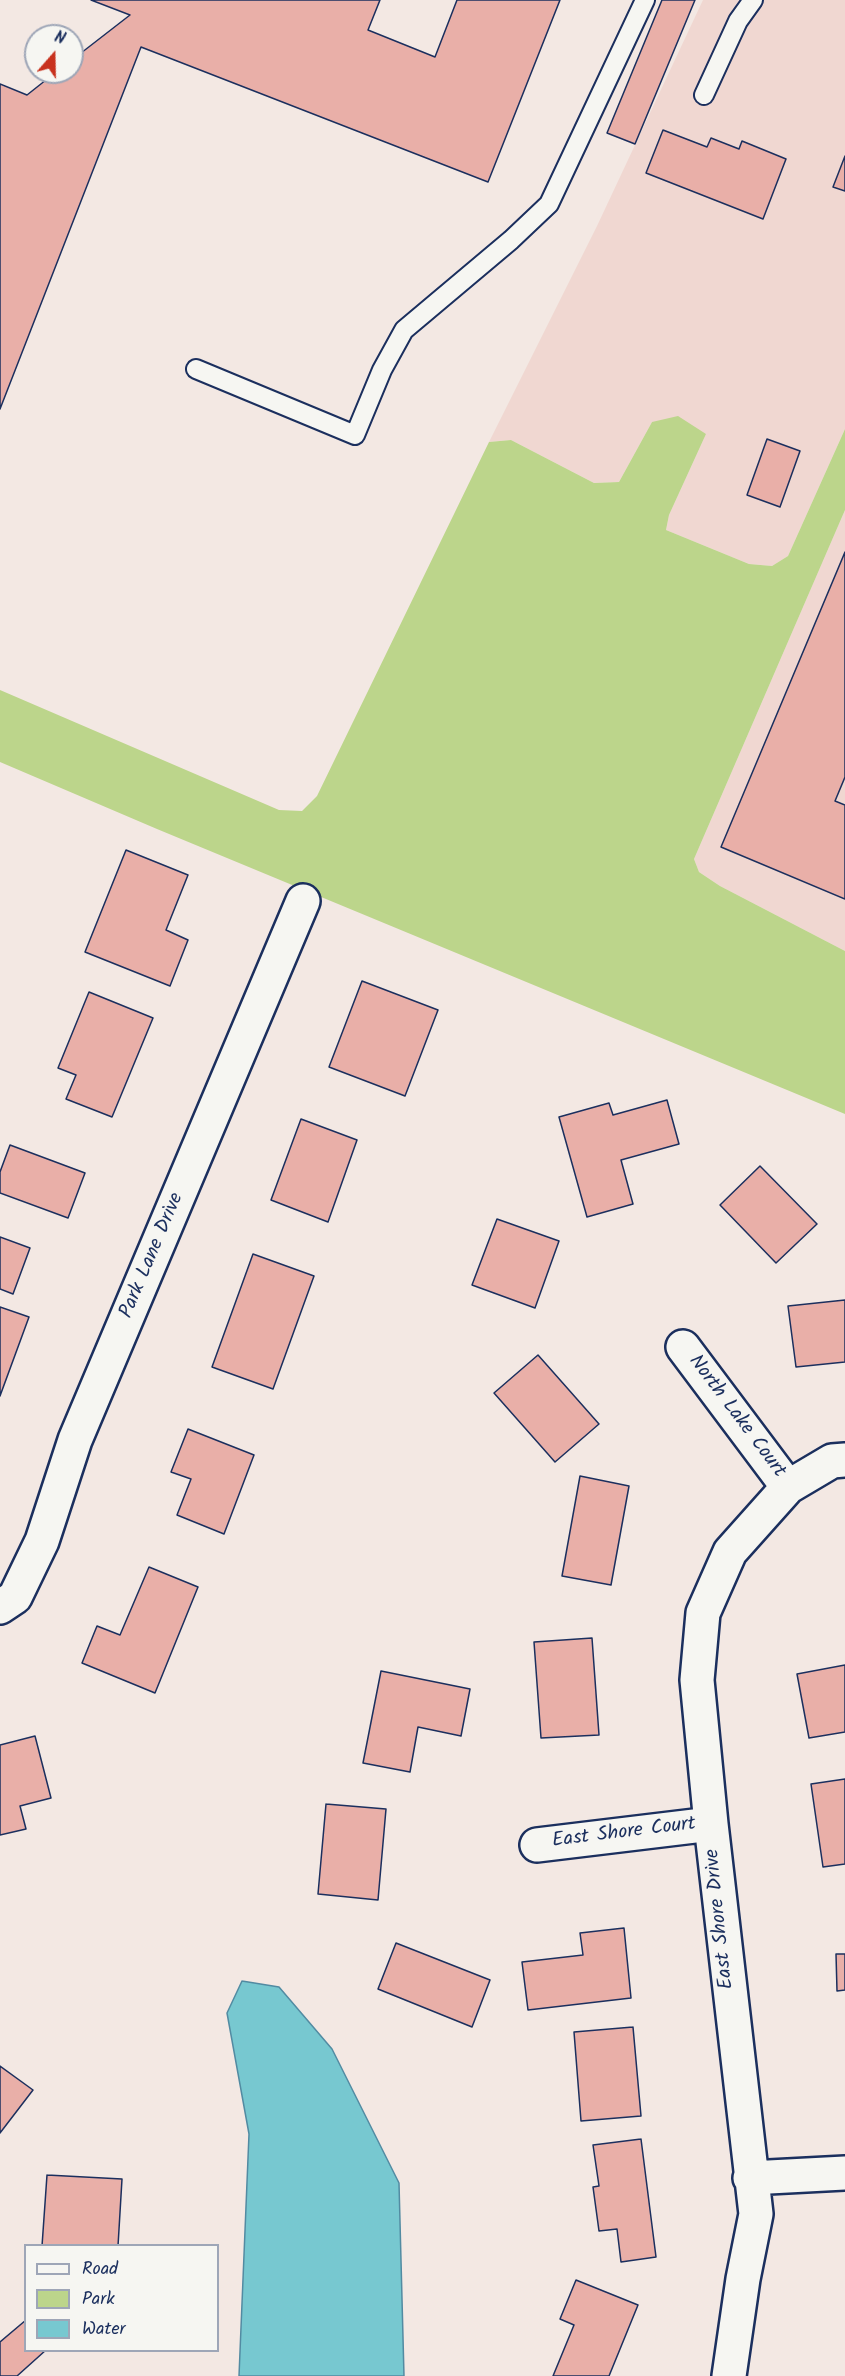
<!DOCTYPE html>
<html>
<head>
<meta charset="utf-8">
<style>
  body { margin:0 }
  #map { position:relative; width:845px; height:2376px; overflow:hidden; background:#f3e8e3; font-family:Kalam,sans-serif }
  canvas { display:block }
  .legend { position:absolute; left:24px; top:2244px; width:195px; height:108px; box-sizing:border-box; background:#f6f6f2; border:2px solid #9ea6b7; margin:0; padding:8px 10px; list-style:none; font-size:18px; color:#1b2f5e }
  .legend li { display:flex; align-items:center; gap:12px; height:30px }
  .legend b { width:30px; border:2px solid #9ea6b7 }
  .north { position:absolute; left:24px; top:24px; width:60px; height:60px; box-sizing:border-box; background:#f6f6f2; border:2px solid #9ea6b7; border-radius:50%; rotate:20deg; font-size:16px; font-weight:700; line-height:24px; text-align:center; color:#1b2f5e }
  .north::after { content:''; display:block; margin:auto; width:21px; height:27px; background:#c8321e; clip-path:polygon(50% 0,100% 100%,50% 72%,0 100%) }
</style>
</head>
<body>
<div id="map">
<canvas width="845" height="2376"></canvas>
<ul class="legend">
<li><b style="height:8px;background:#f6f6f2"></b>Road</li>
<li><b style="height:16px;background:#bcd58b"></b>Park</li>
<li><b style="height:16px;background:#77c8d0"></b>Water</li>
</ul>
<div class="north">N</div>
</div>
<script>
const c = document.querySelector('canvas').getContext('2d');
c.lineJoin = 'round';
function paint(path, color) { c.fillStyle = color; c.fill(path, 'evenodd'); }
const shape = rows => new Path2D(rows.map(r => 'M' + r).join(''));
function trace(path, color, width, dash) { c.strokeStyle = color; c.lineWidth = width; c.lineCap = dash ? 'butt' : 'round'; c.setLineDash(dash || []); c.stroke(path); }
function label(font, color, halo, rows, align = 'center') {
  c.font = font + ' Kalam,sans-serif'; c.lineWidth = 4.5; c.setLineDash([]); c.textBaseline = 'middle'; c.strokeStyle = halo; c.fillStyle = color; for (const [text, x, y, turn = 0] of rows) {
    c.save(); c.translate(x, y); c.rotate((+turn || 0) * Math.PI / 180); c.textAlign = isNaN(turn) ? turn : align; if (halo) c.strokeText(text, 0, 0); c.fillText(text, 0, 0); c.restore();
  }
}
paint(shape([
  [703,0,845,0,845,429,788,556,772,566,749,564,666,530,669,515,706,434,652,422,619,482,594,483,511,440,489,442,597,226],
  [845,510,845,951,720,886,699,872,694,859]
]), '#f0d7d1');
paint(shape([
  [678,416,706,434,669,515,666,530,749,564,772,566,788,556,845,429,845,510,694,859,699,872,720,886,845,951,845,1114,157,829,0,762,0,690,279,810,302,811,317,796,489,442,511,440,594,483,619,482,652,422]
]), '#bcd58b');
const water = shape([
  [242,1981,279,1987,332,2049,399,2183,404,2376,239,2376,249,2134,227,2013,242,1981]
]);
paint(water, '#77c8d0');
trace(water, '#528ba2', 1.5);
const building = shape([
  [91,0,380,0,368,30,435,57,457,0,560,0,488,182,141,47,0,409,0,84,27,95,56,72,72,72,72,60,130,15,91,0],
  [662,0,695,0,635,144,607,133,662,0],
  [663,130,707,147,711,138,739,149,742,141,786,159,763,219,646,173,663,130],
  [845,156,845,191,833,187,845,156],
  [767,439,800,451,780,507,747,495,767,439],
  [845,552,845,777,835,801,845,805,845,899,721,847,845,552],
  [126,850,188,875,166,930,188,940,170,986,85,952,126,850],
  [362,981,438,1010,405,1096,329,1067,362,981],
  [89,992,153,1018,112,1117,66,1099,76,1075,58,1068,89,992],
  [667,1100,679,1144,621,1160,633,1204,587,1217,559,1117,609,1103,613,1115,667,1100],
  [301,1119,357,1140,328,1222,271,1200,301,1119],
  [10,1145,85,1173,68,1218,0,1193,0,1172,10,1145],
  [760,1166,817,1224,776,1263,720,1205,760,1166],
  [497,1219,559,1241,535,1308,472,1285,497,1219],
  [0,1237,30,1248,13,1294,0,1289,0,1237],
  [253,1254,314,1276,273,1389,212,1367,253,1254],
  [845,1300,845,1362,796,1367,788,1306,845,1300],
  [0,1307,29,1317,0,1396,0,1307],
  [538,1355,599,1424,555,1462,494,1393,538,1355],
  [188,1429,254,1455,224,1534,177,1515,191,1479,171,1472,188,1429],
  [580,1476,629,1486,611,1585,562,1576,580,1476],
  [149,1567,198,1587,155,1693,82,1663,97,1626,120,1635,149,1567],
  [592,1638,599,1735,541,1738,534,1642,592,1638],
  [845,1665,845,1732,809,1738,797,1674,845,1665],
  [381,1671,470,1689,461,1736,418,1727,410,1772,363,1763,381,1671],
  [35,1736,51,1798,20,1806,26,1829,0,1835,0,1745,35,1736],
  [845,1779,845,1864,823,1867,811,1784,845,1779],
  [326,1804,386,1809,378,1900,318,1894,326,1804],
  [624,1928,631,1998,528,2010,522,1962,583,1955,580,1933,624,1928],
  [396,1943,490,1980,472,2027,378,1989,396,1943],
  [836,1954,845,1954,845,1990,837,1991,836,1954],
  [633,2027,641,2116,581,2121,574,2032,633,2027],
  [0,2066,33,2090,0,2133,0,2066],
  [641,2139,656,2257,621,2262,617,2229,599,2231,593,2187,599,2186,593,2145,641,2139],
  [47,2175,122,2179,118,2246,42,2246,47,2175],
  [576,2280,638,2305,609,2376,553,2376,574,2325,560,2319,576,2280],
  [26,2320,26,2350,46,2350,17,2376,0,2376,0,2342,26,2320]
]);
paint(building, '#e9afa8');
trace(building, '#1b2f5e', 1.5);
const service = shape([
  [704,95,738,21,753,0],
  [196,369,355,435,382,370,404,330,511,240,549,204,645,0]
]);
const minor = shape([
  [683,1347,788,1487],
  [0,1607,15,1597,42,1541,75,1440,303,901],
  [537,1845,711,1824],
  [750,2178,845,2173],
  [729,2376,743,2279,756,2214,711,1824,697,1680,703,1613,730,1552,788,1487,832,1461,845,1460]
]);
trace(service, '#1b2f5e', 22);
trace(minor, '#1b2f5e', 38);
trace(service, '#f6f6f2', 18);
trace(minor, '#f6f6f2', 33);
label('20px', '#1b2f5e', '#f6f6f2', [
  ["Park Lane Drive",153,1256,-67],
  ["North Lake Court",736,1417,53],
  ["East Shore Court",624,1834,-7],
  ["East Shore Drive",721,1919,-96]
]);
</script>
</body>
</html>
